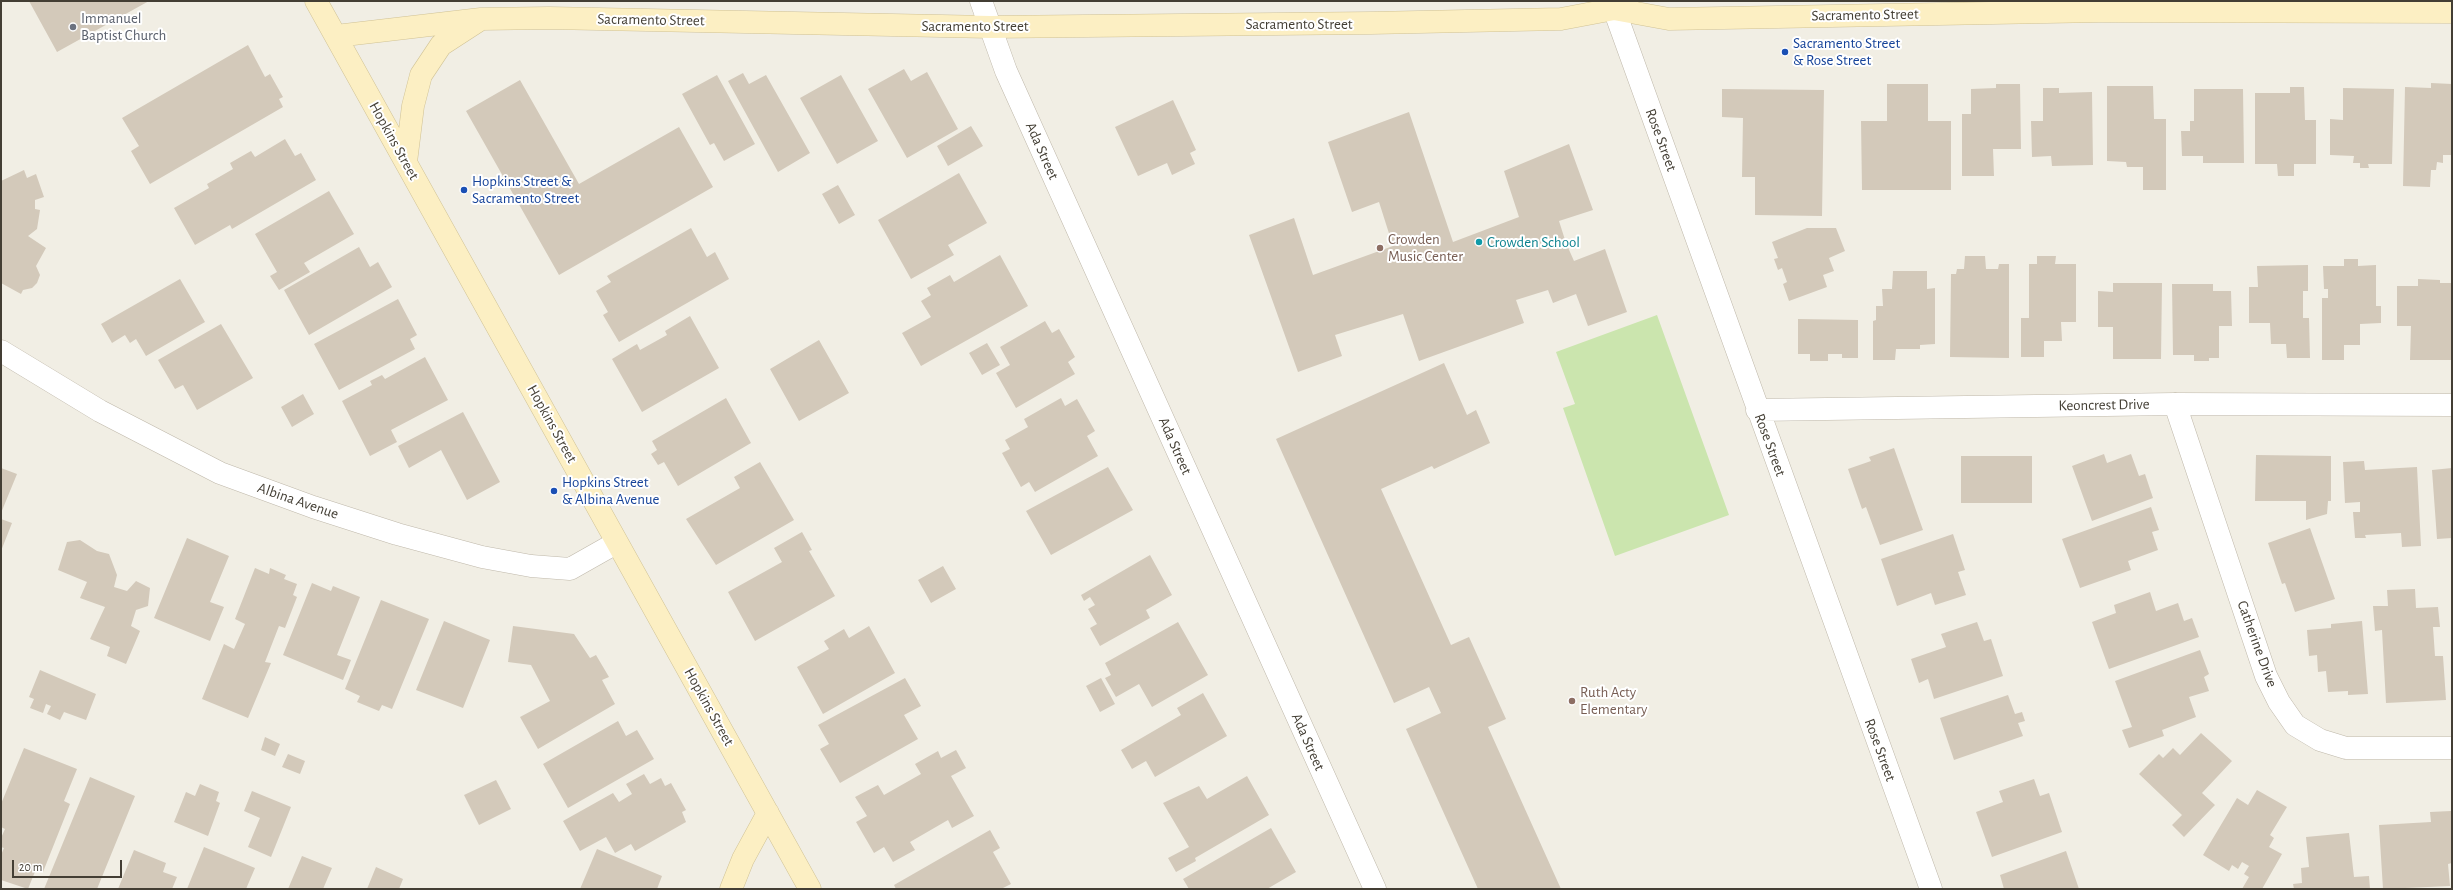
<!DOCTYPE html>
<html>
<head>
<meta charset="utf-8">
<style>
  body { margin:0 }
  #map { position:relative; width:2453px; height:890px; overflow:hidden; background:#f1eee4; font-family:"Alegreya Sans",sans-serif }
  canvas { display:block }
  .frame { position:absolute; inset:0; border:2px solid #433e34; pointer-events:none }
  .scale { position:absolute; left:12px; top:860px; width:110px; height:18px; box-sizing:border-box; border:2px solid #433e34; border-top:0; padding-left:5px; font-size:12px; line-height:14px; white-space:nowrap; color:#433e34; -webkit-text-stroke:3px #fff; paint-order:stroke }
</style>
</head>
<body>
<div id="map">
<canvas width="2453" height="890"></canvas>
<div class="frame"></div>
<div class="scale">20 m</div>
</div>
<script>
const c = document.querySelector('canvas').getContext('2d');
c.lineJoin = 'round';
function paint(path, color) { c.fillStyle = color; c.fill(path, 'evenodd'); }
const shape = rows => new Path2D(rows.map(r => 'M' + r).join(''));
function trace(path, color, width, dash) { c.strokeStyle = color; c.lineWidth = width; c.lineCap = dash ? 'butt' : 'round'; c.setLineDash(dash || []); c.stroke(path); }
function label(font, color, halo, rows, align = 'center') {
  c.font = font + ' "Alegreya Sans",sans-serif'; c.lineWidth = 4; c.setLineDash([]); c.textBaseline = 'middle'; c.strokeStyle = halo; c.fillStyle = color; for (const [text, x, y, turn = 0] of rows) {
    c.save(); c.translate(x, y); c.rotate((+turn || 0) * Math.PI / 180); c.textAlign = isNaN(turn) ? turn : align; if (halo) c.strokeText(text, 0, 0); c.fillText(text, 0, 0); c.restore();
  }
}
paint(shape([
  [1657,315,1729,515,1615,556,1563,408,1575,404,1556,352]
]), '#cbe5ae');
paint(shape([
  [29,1,149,1,57,52],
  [248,45,265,77,270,74,283,97,279,99,283,107,150,184,131,151,139,146,122,118],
  [904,69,911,81,927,72,958,129,907,158,868,89],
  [743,73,749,84,766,75,810,153,778,172,728,81],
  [717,75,755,144,724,161,714,143,710,145,682,94],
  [841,75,878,141,837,164,800,98],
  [520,80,579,184,679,127,713,187,559,275,466,111],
  [2431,83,2452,84,2452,155,2443,155,2443,163,2437,162,2436,170,2431,170,2430,187,2403,186,2405,87,2431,88],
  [1887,84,1928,84,1928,121,1951,121,1951,190,1862,190,1861,121,1887,121],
  [1996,84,2020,84,2021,149,1993,149,1994,176,1962,176,1962,114,1971,114,1971,89,1996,88],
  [2107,86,2153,86,2154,119,2166,119,2166,190,2143,190,2143,167,2127,167,2126,162,2107,161],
  [2290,87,2304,87,2305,120,2316,120,2316,164,2294,164,2294,176,2278,176,2277,164,2255,164,2255,93,2290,93],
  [2043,88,2059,88,2059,93,2092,92,2093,165,2052,166,2051,156,2032,157,2031,121,2043,121],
  [2343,88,2394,89,2392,164,2368,164,2369,168,2360,168,2360,163,2353,163,2354,156,2330,155,2330,119,2343,120],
  [1722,89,1824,90,1822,216,1755,215,1755,177,1742,177,1743,118,1722,117],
  [2194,89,2243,89,2244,163,2203,163,2203,156,2182,156,2181,131,2190,131,2190,121,2194,121],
  [1173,100,1196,150,1190,153,1195,164,1172,175,1167,163,1138,176,1115,127],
  [1409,112,1453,242,1519,217,1504,171,1569,144,1593,210,1559,221,1566,243,1574,261,1605,249,1627,312,1588,326,1576,294,1553,303,1548,290,1516,300,1524,323,1419,361,1403,314,1335,335,1342,356,1298,372,1249,235,1294,218,1313,275,1393,246,1379,202,1352,212,1328,142],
  [971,126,983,146,948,166,937,146],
  [285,139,295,156,301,153,316,180,232,229,230,225,195,245,174,208,209,188,207,184,233,169,230,163,251,151,255,157],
  [24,170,27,178,36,174,44,197,35,200,35,209,40,210,37,229,28,236,46,248,36,266,40,275,37,283,32,288,23,290,21,294,1,283,1,181],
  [959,173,987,223,948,245,954,255,911,279,878,220],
  [838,185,855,215,839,224,822,194],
  [329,191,354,234,304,263,310,272,279,290,270,276,277,272,255,234],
  [691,228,707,257,715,252,729,279,619,342,603,315,608,312,596,291,611,282,607,276],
  [1807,228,1836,228,1845,251,1829,258,1834,271,1823,275,1827,287,1789,301,1783,284,1787,282,1782,268,1778,270,1774,259,1778,258,1772,242],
  [359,247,370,267,378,262,392,287,309,335,284,290],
  [1000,255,1028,306,921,366,902,333,931,317,921,301,931,295,927,288,950,275,954,282],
  [1965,256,1985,256,1986,269,1998,269,1999,264,2009,264,2009,358,1950,357,1951,274,1956,274,1957,269,1964,269],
  [2037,256,2056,256,2055,264,2076,264,2076,322,2061,322,2062,341,2044,341,2044,357,2021,357,2021,318,2029,318,2029,264,2037,264],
  [2344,259,2358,259,2358,266,2376,265,2376,306,2381,306,2381,323,2360,324,2360,345,2344,345,2344,360,2322,360,2322,298,2328,298,2328,289,2324,289,2323,266,2344,266],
  [2308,265,2308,291,2303,291,2303,318,2309,318,2310,358,2287,358,2286,344,2271,344,2270,323,2249,323,2249,287,2258,287,2257,266],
  [1893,271,1927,271,1927,289,1935,288,1935,344,1920,345,1920,349,1896,349,1895,360,1873,360,1873,321,1876,320,1876,306,1883,306,1882,289,1892,289],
  [180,279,205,322,146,356,136,339,130,343,125,335,112,343,101,324],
  [2418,279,2440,280,2440,283,2452,283,2452,360,2410,360,2411,326,2397,326,2397,286,2418,286],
  [2113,283,2162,283,2161,359,2113,359,2113,327,2098,327,2098,291,2113,292],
  [2172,284,2213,284,2213,291,2231,291,2232,326,2219,326,2219,358,2209,358,2209,361,2194,361,2194,355,2173,355],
  [398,299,417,335,410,339,415,349,339,390,314,344],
  [690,316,719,368,642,412,612,359,637,344,640,350,667,335,665,331],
  [1798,319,1858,320,1858,358,1842,358,1842,354,1828,354,1828,361,1810,361,1810,354,1798,354],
  [1045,321,1052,333,1059,329,1075,357,1068,362,1075,374,1016,408,996,373,1010,365,1000,347],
  [221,324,253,378,197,410,183,385,175,389,158,360],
  [819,340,849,393,799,421,770,369],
  [987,343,1000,365,982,375,969,353],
  [425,357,448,400,391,430,397,442,370,456,342,401,372,385,370,381,382,375,385,379],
  [1444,363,1467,415,1476,410,1490,443,1434,469,1432,466,1381,489,1451,645,1469,637,1506,719,1488,727,1561,889,1478,889,1406,729,1441,713,1429,687,1394,703,1276,439],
  [303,394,314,414,292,427,281,407],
  [726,398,751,443,678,486,664,462,658,465,651,454,657,450,652,441],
  [1061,398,1065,406,1077,399,1095,431,1087,436,1098,456,1035,492,1029,482,1021,487,1002,453,1010,449,1005,440,1028,427,1024,419],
  [463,412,500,482,467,500,441,450,409,468,398,446],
  [1894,448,1923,530,1880,545,1866,507,1862,509,1848,469,1871,461,1869,457],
  [2104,454,2107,463,2131,454,2139,476,2145,474,2153,498,2092,521,2072,466],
  [2256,455,2331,456,2331,501,2328,501,2327,514,2306,520,2306,501,2255,501],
  [1961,456,2032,456,2032,503,1961,503],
  [2364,461,2365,470,2417,467,2421,546,2402,547,2401,533,2365,535,2366,538,2355,538,2353,512,2360,512,2360,502,2345,503,2343,462],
  [760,462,794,520,716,565,686,519,740,488,734,477],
  [1108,467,1133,510,1051,555,1026,511],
  [1,468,17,474,1,513],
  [2452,468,2452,538,2437,539,2432,470],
  [2151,507,2159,530,2152,532,2158,550,2128,561,2131,570,2080,588,2062,539],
  [1,519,12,523,1,551],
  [2310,528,2335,599,2295,612,2285,583,2282,584,2268,543],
  [802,532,812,550,809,551,835,596,755,641,728,592,782,562,774,548],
  [1953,534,1965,570,1958,572,1966,595,1935,605,1931,593,1897,606,1881,559],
  [187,538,229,556,210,602,224,607,210,641,154,618],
  [80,540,97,551,109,554,117,575,114,587,127,591,136,581,150,588,148,606,136,610,131,626,140,631,126,664,107,656,110,647,90,639,105,607,80,598,87,582,58,570,67,542],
  [1150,555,1172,595,1146,610,1150,618,1100,646,1090,628,1097,624,1088,609,1095,605,1090,597,1084,601,1081,595],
  [943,566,956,589,931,603,918,580],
  [255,568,269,574,270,568,286,575,284,579,297,584,293,595,297,597,285,628,279,626,265,662,271,663,248,718,202,699,224,644,234,649,245,624,235,619],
  [312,583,331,591,333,586,360,597,337,655,351,660,343,680,283,655],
  [2415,589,2416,608,2438,607,2440,627,2433,627,2435,656,2443,656,2446,700,2386,703,2382,630,2375,631,2373,606,2388,606,2387,590],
  [2150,592,2156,611,2178,603,2184,621,2192,618,2199,637,2109,669,2092,622,2116,613,2114,605],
  [381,600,429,619,392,709,382,705,379,711,357,702,360,696,345,689],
  [444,621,490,640,463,708,416,690],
  [2362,621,2368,694,2348,695,2348,691,2328,692,2326,671,2318,672,2317,655,2309,656,2307,630,2331,628,2331,624],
  [1178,622,1208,675,1152,707,1139,684,1116,697,1105,678,1111,675,1105,663],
  [1977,622,1984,641,1991,639,2003,676,1934,699,1928,679,1919,683,1911,659,1946,647,1941,634],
  [513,626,574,634,590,658,596,655,609,677,602,680,615,704,538,749,520,717,550,701,531,665,508,662],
  [869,626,895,673,823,714,797,667,829,649,824,641,844,629,849,638],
  [2200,650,2209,674,2204,677,2209,691,2189,697,2196,717,2162,730,2164,736,2129,748,2122,730,2132,727,2115,681],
  [40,670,96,694,86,720,64,712,60,720,47,714,51,706,46,704,43,713,30,708,34,699,29,697],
  [905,678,921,706,904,715,918,739,840,783,820,749,829,744,818,725],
  [1101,678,1115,704,1100,712,1086,686],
  [1203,693,1227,736,1155,777,1146,761,1132,769,1121,750,1181,715,1177,708],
  [2008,695,2015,714,2022,712,2025,721,2018,723,2023,736,1954,760,1940,718],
  [618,721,626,736,637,730,654,759,568,808,543,764],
  [2201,733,2232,761,2202,793,2215,805,2184,837,2172,825,2182,815,2139,774,2159,754,2163,758,2173,748,2180,755],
  [265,737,280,744,275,756,261,750],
  [24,748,77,769,64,801,70,804,43,872,36,869,28,889,1,880,1,855,4,848,1,847,1,838,5,829,1,827,1,804],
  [956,750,966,768,951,776,974,816,952,828,948,820,910,842,915,850,893,862,884,847,874,853,856,822,867,816,855,797,878,785,884,795,921,774,915,764,938,751,941,758],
  [288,754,305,761,300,774,282,767],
  [644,774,650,784,661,778,665,786,671,783,686,810,682,812,686,822,635,851,631,844,615,853,606,837,580,851,563,821,613,793,619,802,632,794,626,784],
  [1247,776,1269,815,1195,858,1196,861,1176,872,1168,858,1189,847,1163,803,1199,786,1207,799],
  [90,777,135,796,97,889,44,889],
  [2034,779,2040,796,2049,793,2062,832,1992,857,1976,812,2003,802,1999,791],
  [496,780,511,809,479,825,464,795],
  [200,784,219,792,216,801,220,803,208,836,174,822,186,792,195,796],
  [2257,790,2287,807,2270,835,2274,838,2269,847,2282,854,2262,889,2242,889,2249,877,2244,874,2249,866,2242,862,2238,869,2232,865,2229,871,2203,855,2237,798,2248,805],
  [252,791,291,807,271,857,248,847,260,818,244,811],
  [2451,811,2452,863,2448,864,2450,886,2383,889,2379,825,2431,822,2430,812],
  [1271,828,1296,872,1267,889,1189,889,1183,879],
  [990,830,1000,848,993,852,1011,884,1001,889,896,889,894,885],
  [2349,833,2354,877,2369,876,2370,889,2294,889,2293,884,2302,883,2301,868,2309,867,2306,837],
  [204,847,255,868,246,889,187,889],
  [597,849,662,876,657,889,580,889],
  [134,850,166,863,163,872,177,877,172,889,118,889],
  [2066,851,2079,889,2004,889,2000,875],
  [302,856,332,868,323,889,288,889],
  [376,867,403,879,399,889,367,889]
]), '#d3c9ba');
const street = shape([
  [981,1,1006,71,1375,889],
  [1614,9,1931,889],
  [1,351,100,411,220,473,313,507,397,534,482,557,531,566,570,569,616,543],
  [2175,404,2266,676,2279,702,2295,725,2320,740,2346,748,2452,748],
  [1757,410,2175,404,2452,405]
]);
const secondary = shape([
  [316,1,810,889],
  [1614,9,1669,19,2100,11,2452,12],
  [336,36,481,19,549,18,990,27,1371,23,1561,19,1614,9,1627,1],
  [406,162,413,106,421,75,441,45,478,21],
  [731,889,743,859,768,813]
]);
trace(street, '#bfb8aa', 23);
trace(secondary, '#d0c295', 23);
trace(street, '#fff', 22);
trace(secondary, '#fcefc3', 22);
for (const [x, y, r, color] of [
  [73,27,4,"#6b7280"],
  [1785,52,4,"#1a4fb4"],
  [464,190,4,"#1a4fb4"],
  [1479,242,4,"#0f9aa8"],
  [1380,248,4,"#8d6e63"],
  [554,491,4,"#1a4fb4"],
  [1572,701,4,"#8d6e63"]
]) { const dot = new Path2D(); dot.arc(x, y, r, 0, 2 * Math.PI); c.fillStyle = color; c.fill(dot); trace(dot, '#fff', 1.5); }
label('15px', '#433e34', '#fff', [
  ["Sacramento Street",1865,15,-1],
  ["Sacramento Street",651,20,1],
  ["Sacramento Street",1299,24],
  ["Sacramento Street",975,26],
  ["Rose Street",1661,140,70],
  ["Hopkins Street",394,141,61],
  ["Ada Street",1042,151,66],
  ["Keoncrest Drive",2104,405,-1],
  ["Hopkins Street",552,424,61],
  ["Rose Street",1770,445,70],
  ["Ada Street",1175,446,66],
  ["Albina Avenue",298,501,19],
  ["Catherine Drive",2257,644,70],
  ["Hopkins Street",709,707,61],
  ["Ada Street",1308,742,66],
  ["Rose Street",1880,750,70]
]);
label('15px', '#5b616d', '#fff', [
  ["Immanuel",81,18],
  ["Baptist Church",81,35]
], 'left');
label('15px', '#164399', '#fff', [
  ["Sacramento Street",1793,43],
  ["& Rose Street",1793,60],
  ["Hopkins Street &",472,181],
  ["Sacramento Street",472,198],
  ["Hopkins Street",562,482],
  ["& Albina Avenue",562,499]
], 'left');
label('15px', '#785e54', '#fff', [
  ["Crowden",1388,239],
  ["Music Center",1388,256],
  ["Ruth Acty",1580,692],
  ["Elementary",1580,709]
], 'left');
label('15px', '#0d838f', '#fff', [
  ["Crowden School",1487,242]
], 'left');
</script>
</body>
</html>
